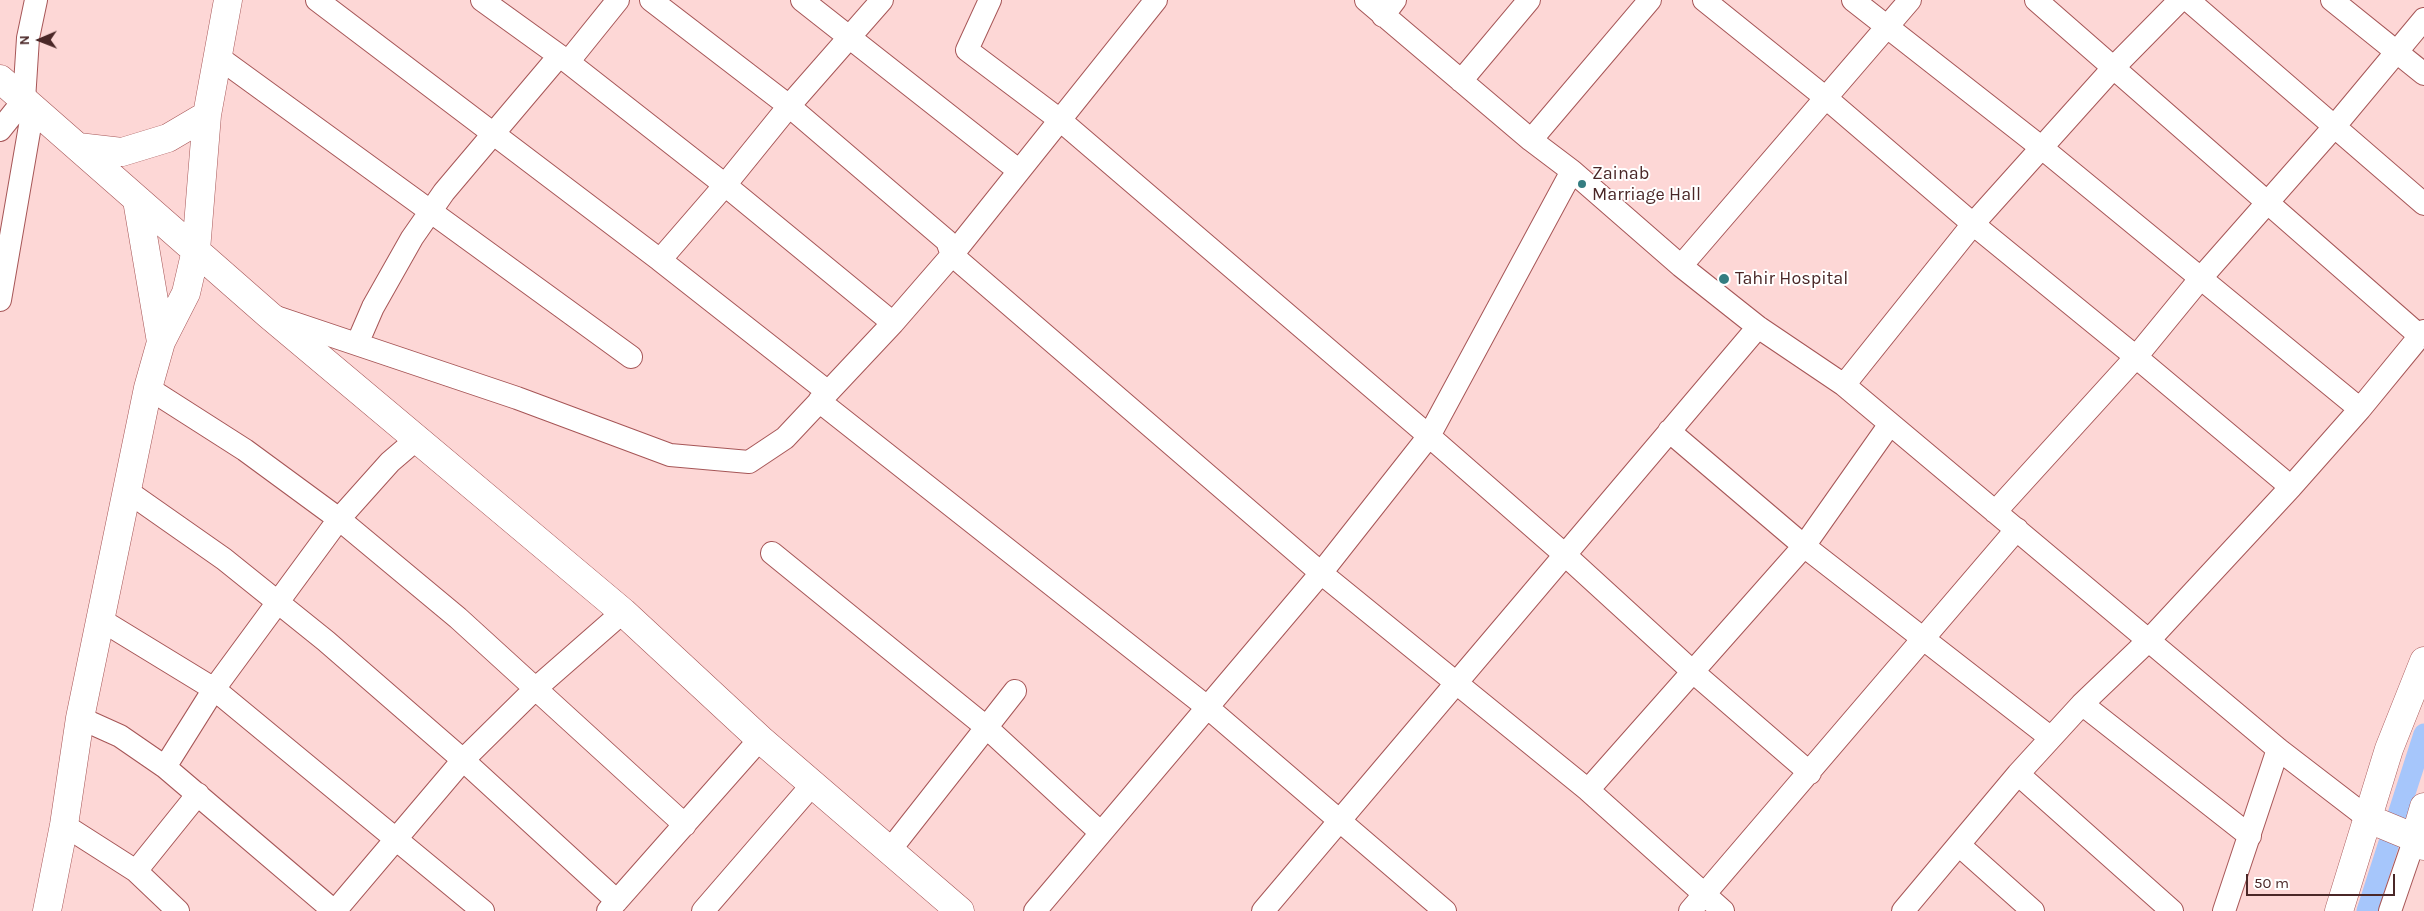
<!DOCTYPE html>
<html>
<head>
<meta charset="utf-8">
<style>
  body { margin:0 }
  #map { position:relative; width:2424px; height:911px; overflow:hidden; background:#fdd7d6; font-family:Karla,sans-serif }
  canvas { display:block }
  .north { position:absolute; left:15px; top:15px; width:50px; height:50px; -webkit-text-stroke:4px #fff; paint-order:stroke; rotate:269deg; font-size:14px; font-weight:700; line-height:20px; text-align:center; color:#4a2727 }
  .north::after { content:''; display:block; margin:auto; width:18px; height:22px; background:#4a2727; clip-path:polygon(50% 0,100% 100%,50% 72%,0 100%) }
  .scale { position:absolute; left:2246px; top:874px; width:149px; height:22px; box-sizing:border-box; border:2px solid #4a2727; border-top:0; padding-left:6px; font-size:15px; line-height:18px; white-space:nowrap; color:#4a2727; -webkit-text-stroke:4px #fff; paint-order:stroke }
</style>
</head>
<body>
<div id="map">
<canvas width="2424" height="911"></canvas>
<div class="north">N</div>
<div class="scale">50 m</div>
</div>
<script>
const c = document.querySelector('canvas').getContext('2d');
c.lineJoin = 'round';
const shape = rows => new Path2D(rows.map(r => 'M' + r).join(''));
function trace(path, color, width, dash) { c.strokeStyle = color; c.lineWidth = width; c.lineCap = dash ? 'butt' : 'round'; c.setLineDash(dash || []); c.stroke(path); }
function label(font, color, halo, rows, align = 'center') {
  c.font = font + ' Karla,sans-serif'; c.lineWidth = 4; c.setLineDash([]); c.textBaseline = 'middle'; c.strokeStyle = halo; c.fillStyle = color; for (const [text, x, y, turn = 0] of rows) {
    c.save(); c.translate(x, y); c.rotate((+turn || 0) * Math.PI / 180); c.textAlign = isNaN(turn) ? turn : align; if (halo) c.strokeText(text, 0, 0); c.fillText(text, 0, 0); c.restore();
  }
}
trace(shape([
  [2367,911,2424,734]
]), '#a6c6fb', 21);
const street = shape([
  [317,0,660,260,725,185,789,106,882,0],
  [482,0,568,62,725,185,893,323],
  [651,0,789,106,947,241,952,255,1321,573,1588,790,1723,911],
  [802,0,1018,170],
  [990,0,967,50,1060,120,1429,436,1564,554,1692,671,1810,773],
  [1704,0,1826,98,1973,224,2136,357,2291,487],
  [1853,0,2042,148,2360,409],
  [2036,0,2420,336],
  [2188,0,2424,204],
  [2332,0,2424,74],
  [1383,16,1395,0],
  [218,57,631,357],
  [568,62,618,0],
  [1461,81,1529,0],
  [0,130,24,100],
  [1531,140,1650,0],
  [1572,171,1681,266,1758,327,1844,385,2278,749,2369,819],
  [660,260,828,392],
  [1681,266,1910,0],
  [0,300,31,120,24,100,28,38,36,0],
  [276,317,517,398,670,455,749,462,785,438,893,323,952,255,1156,0],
  [357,344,373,307,412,238,444,192,559,56],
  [1844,385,1973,224,2114,67,2180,0],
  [148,388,245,450,339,519,458,618,685,825],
  [819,401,1207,707,1445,911],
  [1669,431,1804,546,2051,738],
  [127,491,224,559,326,641,463,760,617,901],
  [1995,512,2136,357,2200,279,2334,127,2424,19],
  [772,553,986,727,1101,833],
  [101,620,214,689,483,911],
  [2082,704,2250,836],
  [80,718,120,736,165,767,334,911],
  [165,767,214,689,339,519,390,462,418,438],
  [2018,774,2172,911],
  [1588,790,1804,546,1890,424],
  [64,825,136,871,178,911],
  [1959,845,2033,911],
  [890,850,1015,691],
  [136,871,198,794],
  [335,911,463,760,535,689,623,612],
  [608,911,760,739],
  [703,911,812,785],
  [1035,911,1321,573,1429,436,1572,171,1531,140,1366,0],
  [1263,911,1758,327],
  [1690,911,2017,529],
  [1903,911,2018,774,2082,704,2150,639,2291,487,2360,409,2424,331],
  [2224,911,2278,749],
  [2390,911,2415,838]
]);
const secondary = shape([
  [0,79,269,315,623,612,760,739,960,911],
  [78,147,122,152,168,138,207,115],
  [137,200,161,342],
  [2369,819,2415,838,2424,846],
  [2415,838,2424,807],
  [47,911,64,825,80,718,148,388,161,342,186,293,196,250,207,115,228,0],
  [2339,911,2389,749,2424,661]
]);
trace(street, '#a65657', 24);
trace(secondary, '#a65657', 29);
trace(street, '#fff', 22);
trace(secondary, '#fff', 28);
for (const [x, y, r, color] of [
  [1582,184,5,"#347d81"],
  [1724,279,6,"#347d81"]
]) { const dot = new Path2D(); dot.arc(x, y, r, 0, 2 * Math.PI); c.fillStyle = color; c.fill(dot); trace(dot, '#fff', 2); }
label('18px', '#4a2727', '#fff', [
  ["Zainab",1592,174],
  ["Marriage Hall",1592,195],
  ["Tahir Hospital",1735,279]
], 'left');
</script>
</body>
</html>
